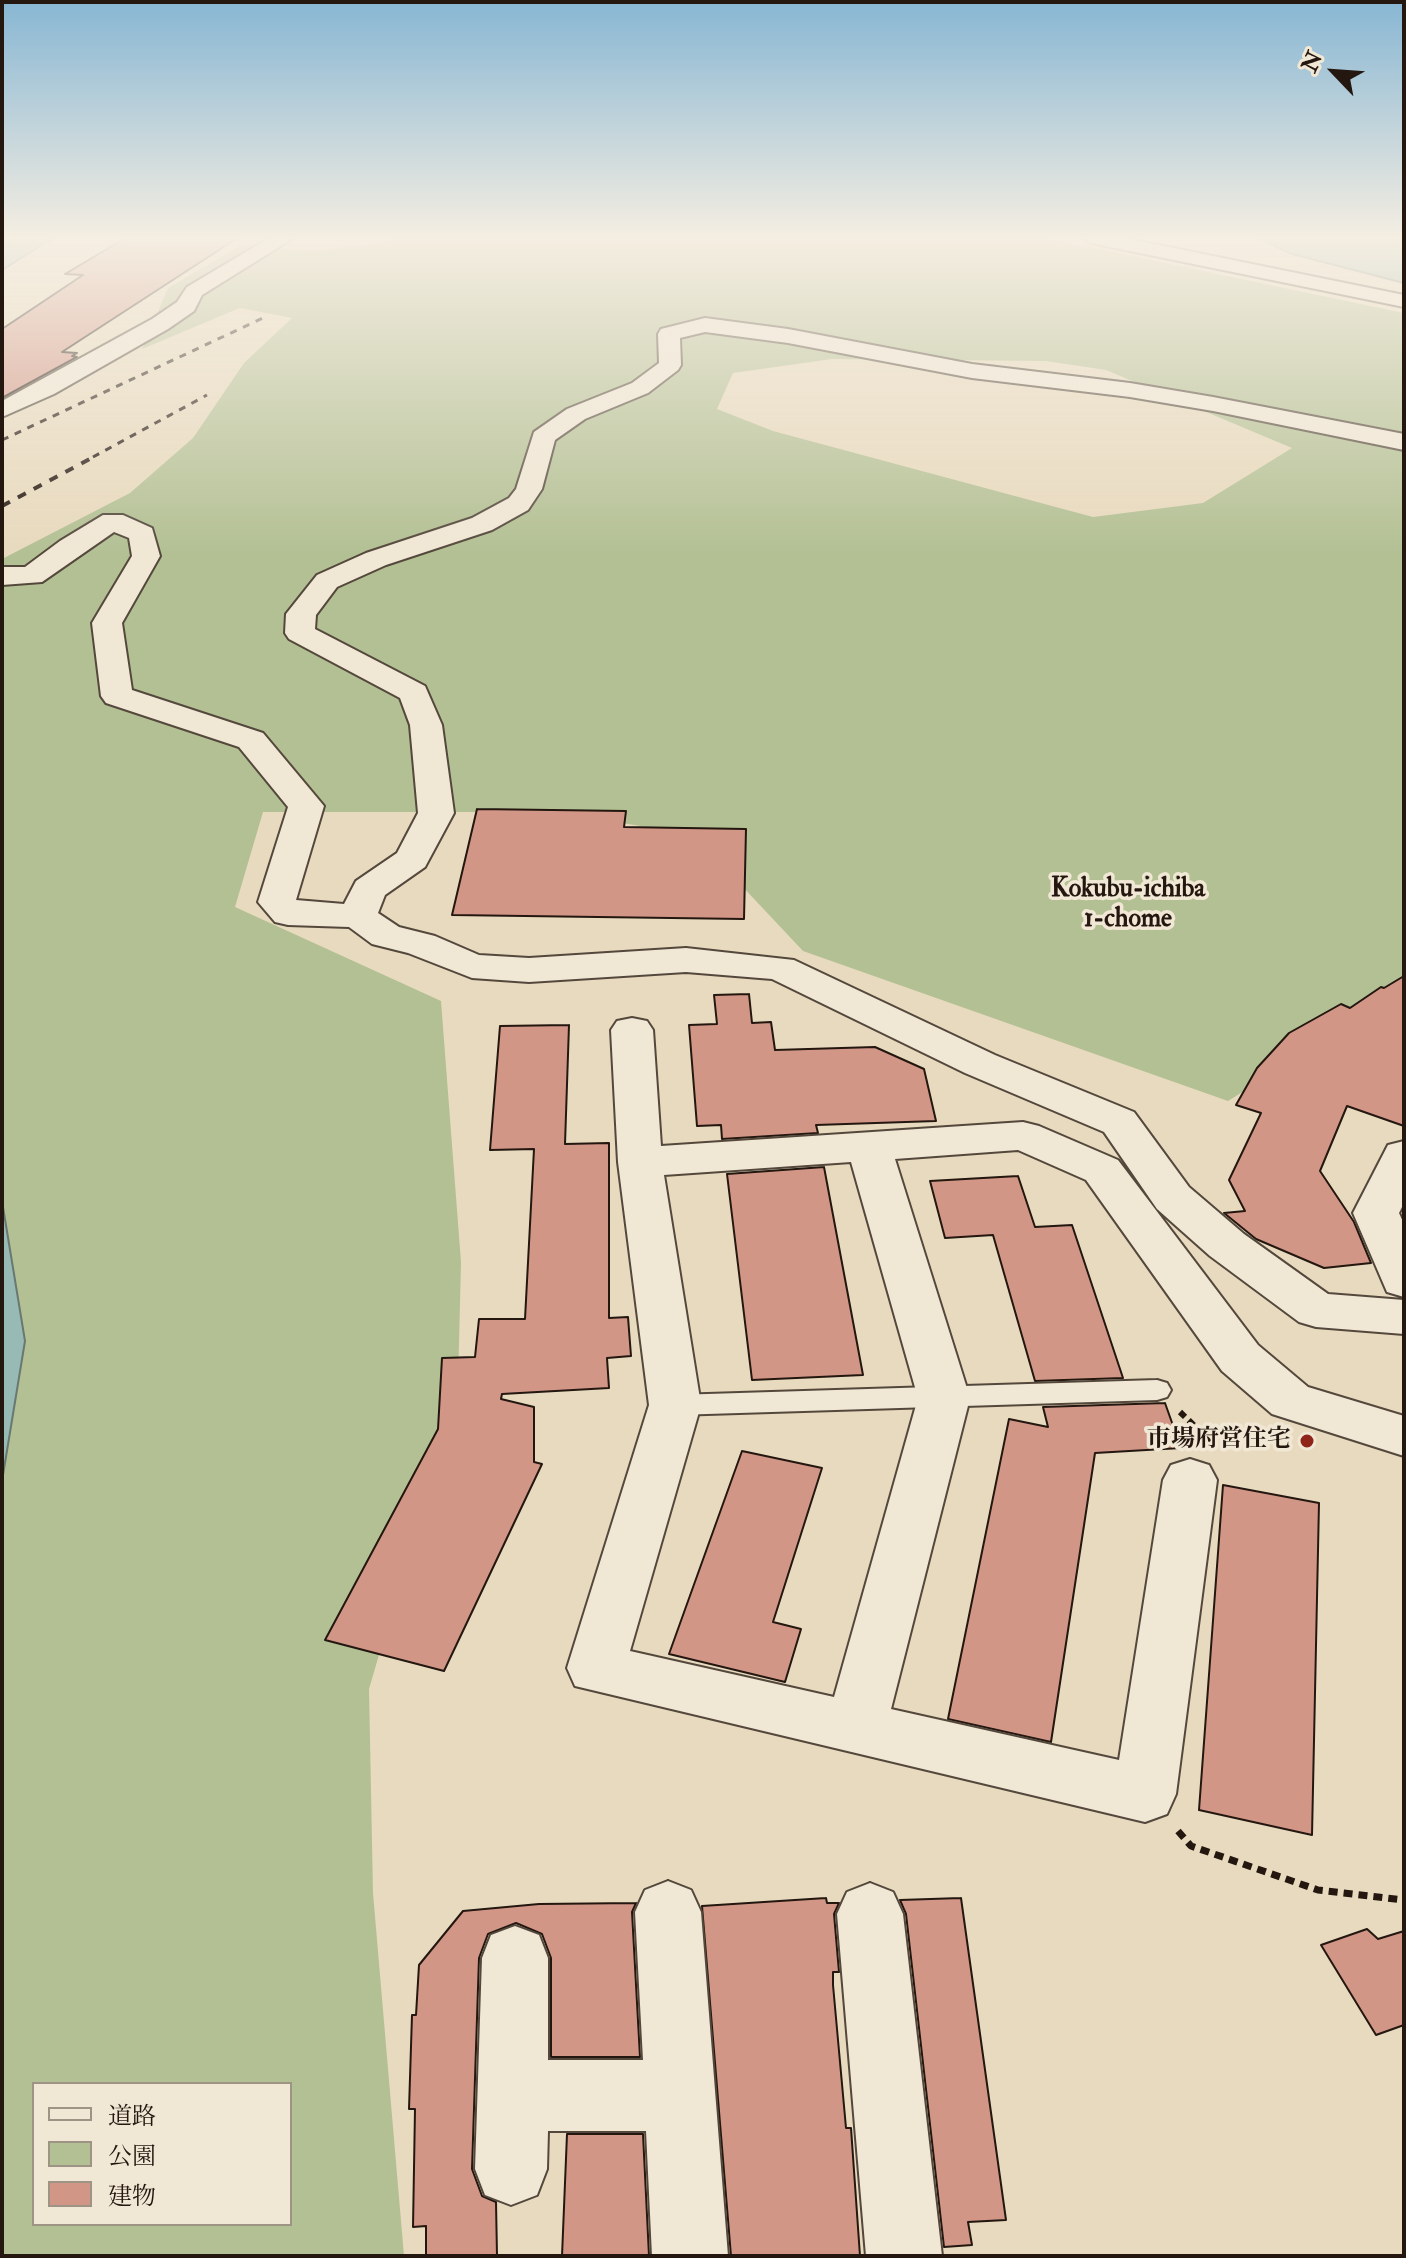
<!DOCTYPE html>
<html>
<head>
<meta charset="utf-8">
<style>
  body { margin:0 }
  #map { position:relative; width:1406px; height:2258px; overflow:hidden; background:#e8dabe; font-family:"IM FELL Double Pica","Noto Serif JP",serif }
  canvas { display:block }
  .frame { position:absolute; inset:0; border:4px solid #231710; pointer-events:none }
  .legend { position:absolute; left:32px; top:2082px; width:260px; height:144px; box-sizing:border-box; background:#f0e7d5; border:2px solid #9e9486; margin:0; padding:10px 14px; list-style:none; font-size:24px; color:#231710 }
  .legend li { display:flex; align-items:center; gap:16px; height:40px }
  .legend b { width:40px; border:2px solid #9e9486 }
  .north { position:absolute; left:1294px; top:32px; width:80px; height:80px; -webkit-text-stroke:6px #f0e7d5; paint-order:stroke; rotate:295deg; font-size:22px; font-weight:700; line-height:32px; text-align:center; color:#231710 }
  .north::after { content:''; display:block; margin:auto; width:28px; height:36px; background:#231710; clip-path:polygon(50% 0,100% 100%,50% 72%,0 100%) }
</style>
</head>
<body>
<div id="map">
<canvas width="1406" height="2258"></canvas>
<div class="frame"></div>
<ul class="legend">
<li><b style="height:10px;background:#f0e7d5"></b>道路</li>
<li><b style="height:22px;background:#b3c094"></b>公園</li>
<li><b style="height:22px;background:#d29687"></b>建物</li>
</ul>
<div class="north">N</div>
</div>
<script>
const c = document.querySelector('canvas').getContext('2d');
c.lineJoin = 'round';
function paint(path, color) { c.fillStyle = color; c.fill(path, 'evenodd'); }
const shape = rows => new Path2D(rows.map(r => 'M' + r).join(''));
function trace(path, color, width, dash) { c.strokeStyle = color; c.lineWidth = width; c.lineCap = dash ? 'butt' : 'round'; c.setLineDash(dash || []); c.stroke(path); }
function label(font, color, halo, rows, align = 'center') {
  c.font = font + ' "IM FELL Double Pica","Noto Serif JP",serif'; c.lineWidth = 7; c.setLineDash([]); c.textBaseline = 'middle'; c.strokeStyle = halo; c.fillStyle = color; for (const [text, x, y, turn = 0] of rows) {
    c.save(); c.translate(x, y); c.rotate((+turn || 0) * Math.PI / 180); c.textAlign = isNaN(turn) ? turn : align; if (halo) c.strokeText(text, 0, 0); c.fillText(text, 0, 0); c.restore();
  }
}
paint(shape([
  [391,237,1041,237,1404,313,1404,991,1228,1101,803,951,693,834,550,812,263,812,235,907,441,1001,461,1262,458,1385,369,1689,373,1893,404,2256,2,2256,2,1481,25,1341,2,1201,2,559,130,493,193,438,244,363,292,318,240,308,142,349,168,288,240,246,311,251,387,242],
  [832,359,1046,361,1106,370,1292,448,1203,503,1093,517,773,431,717,409,733,373],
  [34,2084,290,2084,290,2224,34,2224]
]), '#b3c094');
const water = shape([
  [2,237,55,237,2,270,2,237],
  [1255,237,1404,237,1404,283,1292,254,1255,237],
  [2,1201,25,1341,2,1481,2,1201]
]);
paint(water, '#97bab4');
trace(water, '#697972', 2);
const building = shape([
  [127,237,239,237,62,352,77,353,72,356,77,357,2,398,2,329,83,275,65,274,127,237],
  [477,809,626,811,624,827,746,829,744,919,452,915,477,809],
  [1404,976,1404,1126,1347,1106,1320,1171,1354,1222,1371,1263,1324,1268,1256,1239,1224,1213,1245,1211,1229,1180,1261,1113,1236,1105,1257,1068,1289,1033,1341,1004,1350,1008,1381,987,1384,988,1404,976],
  [749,994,752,1023,771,1022,775,1050,875,1047,924,1069,936,1121,816,1125,818,1133,722,1139,721,1125,697,1126,689,1025,717,1024,714,995,749,994],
  [569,1025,565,1144,609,1143,609,1318,628,1317,631,1356,607,1358,609,1388,502,1394,501,1399,534,1407,534,1462,542,1464,444,1671,325,1640,438,1429,442,1358,475,1357,479,1319,525,1319,534,1149,490,1150,500,1026,569,1025],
  [824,1167,863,1375,752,1380,727,1174,824,1167],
  [1018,1176,1035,1227,1072,1225,1123,1378,1035,1381,993,1235,945,1238,930,1181,1018,1176],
  [1165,1403,1181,1448,1095,1453,1051,1742,948,1719,1009,1419,1048,1427,1043,1407,1165,1403],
  [742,1451,822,1468,773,1622,801,1629,785,1682,669,1654,742,1451],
  [1223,1485,1319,1503,1312,1835,1199,1810,1223,1485],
  [826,1898,827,1903,839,1903,834,1914,839,1972,833,1972,833,1985,846,2128,851,2128,860,2256,731,2256,702,1906,826,1898],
  [961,1898,1006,2220,968,2222,972,2245,944,2247,906,1914,900,1900,961,1898],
  [636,1903,632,1912,640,2057,551,2057,551,1958,542,1934,516,1923,488,1934,479,1958,472,2169,482,2196,496,2202,497,2256,426,2256,426,2226,413,2227,415,2109,409,2109,412,2015,416,2015,419,1965,463,1911,539,1904,636,1903],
  [1367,1929,1378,1939,1404,1931,1404,2025,1376,2035,1321,1945,1367,1929],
  [567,2134,643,2134,649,2256,562,2256,567,2134]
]);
paint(building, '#d29687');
trace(building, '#231710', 2);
const lane = shape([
  [1157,1380,1167,1383,1171,1390,1167,1397,1157,1400,675,1415,665,1412,661,1405,665,1398,675,1395,1157,1380]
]);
const street = shape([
  [271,237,295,237,202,295,194,311,168,329,54,394,2,417,2,401,152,319,177,302,187,287,271,237],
  [1081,237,1120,237,1404,295,1404,307,1091,243,1081,237],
  [705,318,788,329,972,364,1130,383,1213,397,1404,434,1404,450,1213,411,1130,397,972,378,788,343,705,332,680,338,681,365,678,370,648,393,585,419,555,440,542,489,528,510,492,530,386,565,337,587,316,615,315,629,425,686,442,725,454,813,425,867,385,895,378,913,399,927,435,936,479,955,529,958,686,948,794,960,995,1055,1134,1112,1189,1187,1244,1234,1328,1294,1404,1300,1404,1334,1316,1327,1299,1322,1210,1256,1157,1209,1104,1132,965,1073,772,979,686,972,529,982,472,978,408,953,372,944,349,927,288,925,275,922,258,902,288,807,239,747,106,703,101,696,92,623,132,556,129,538,114,532,42,582,2,585,2,567,25,567,60,541,103,515,123,515,152,528,160,556,122,623,132,690,263,733,324,806,296,900,344,904,356,881,397,853,418,813,410,725,400,698,289,639,285,633,286,614,317,575,366,553,472,518,509,498,516,489,534,432,567,409,632,383,659,363,658,334,661,329,705,318],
  [632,1018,647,1021,653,1030,661,1146,1023,1122,1039,1126,1118,1160,1258,1345,1308,1387,1404,1416,1404,1456,1272,1414,1222,1371,1086,1180,1018,1150,895,1159,970,1398,891,1709,1119,1760,1163,1480,1171,1465,1190,1459,1209,1465,1217,1480,1176,1794,1167,1814,1145,1822,575,1686,567,1668,649,1405,618,1162,611,1030,617,1021,632,1018],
  [851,1162,918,1398,834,1697,630,1651,701,1405,664,1175,851,1162],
  [1404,1141,1404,1203,1399,1213,1404,1224,1404,1297,1387,1292,1353,1213,1388,1145,1404,1141],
  [668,1881,691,1890,701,1912,728,2256,652,2256,646,2131,548,2131,547,2169,537,2195,511,2205,485,2195,475,2169,482,1958,491,1935,515,1926,539,1935,548,1958,548,2060,643,2060,635,1912,645,1890,668,1881],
  [870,1883,893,1892,903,1914,942,2256,866,2256,837,1914,847,1892,870,1883]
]);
trace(lane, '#54483c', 4);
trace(street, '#54483c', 4);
trace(shape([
  [1180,1412,1202,1433,1200,1440]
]), '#231710', 6, [7, 5]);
trace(shape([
  [1178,1831,1191,1846,1318,1890,1404,1900]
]), '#231710', 7, [9, 6]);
paint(lane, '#f0e7d5');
paint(street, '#f0e7d5');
trace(shape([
  [2,440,263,318],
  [93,457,207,395]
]), '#231710', 3, [7, 7]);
trace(shape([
  [2,506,97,455]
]), '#231710', 4, [9, 9]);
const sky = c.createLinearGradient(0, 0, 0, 553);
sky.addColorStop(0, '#87b6d3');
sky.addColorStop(0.43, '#f5eee2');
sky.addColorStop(1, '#f5eee200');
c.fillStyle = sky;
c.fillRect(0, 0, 1406, 553);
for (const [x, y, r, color] of [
  [1307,1441,8,"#8f2418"]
]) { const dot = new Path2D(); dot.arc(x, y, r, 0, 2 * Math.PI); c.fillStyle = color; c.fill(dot); trace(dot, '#f0e7d5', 3); }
label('bold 24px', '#231710', '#f0e7d5', [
  ["市場府営住宅",1291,1441]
], 'right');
label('bold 26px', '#231710', '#f0e7d5', [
  ["Kokubu-ichiba",1128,890],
  ["1-chome",1128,920]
]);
</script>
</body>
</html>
